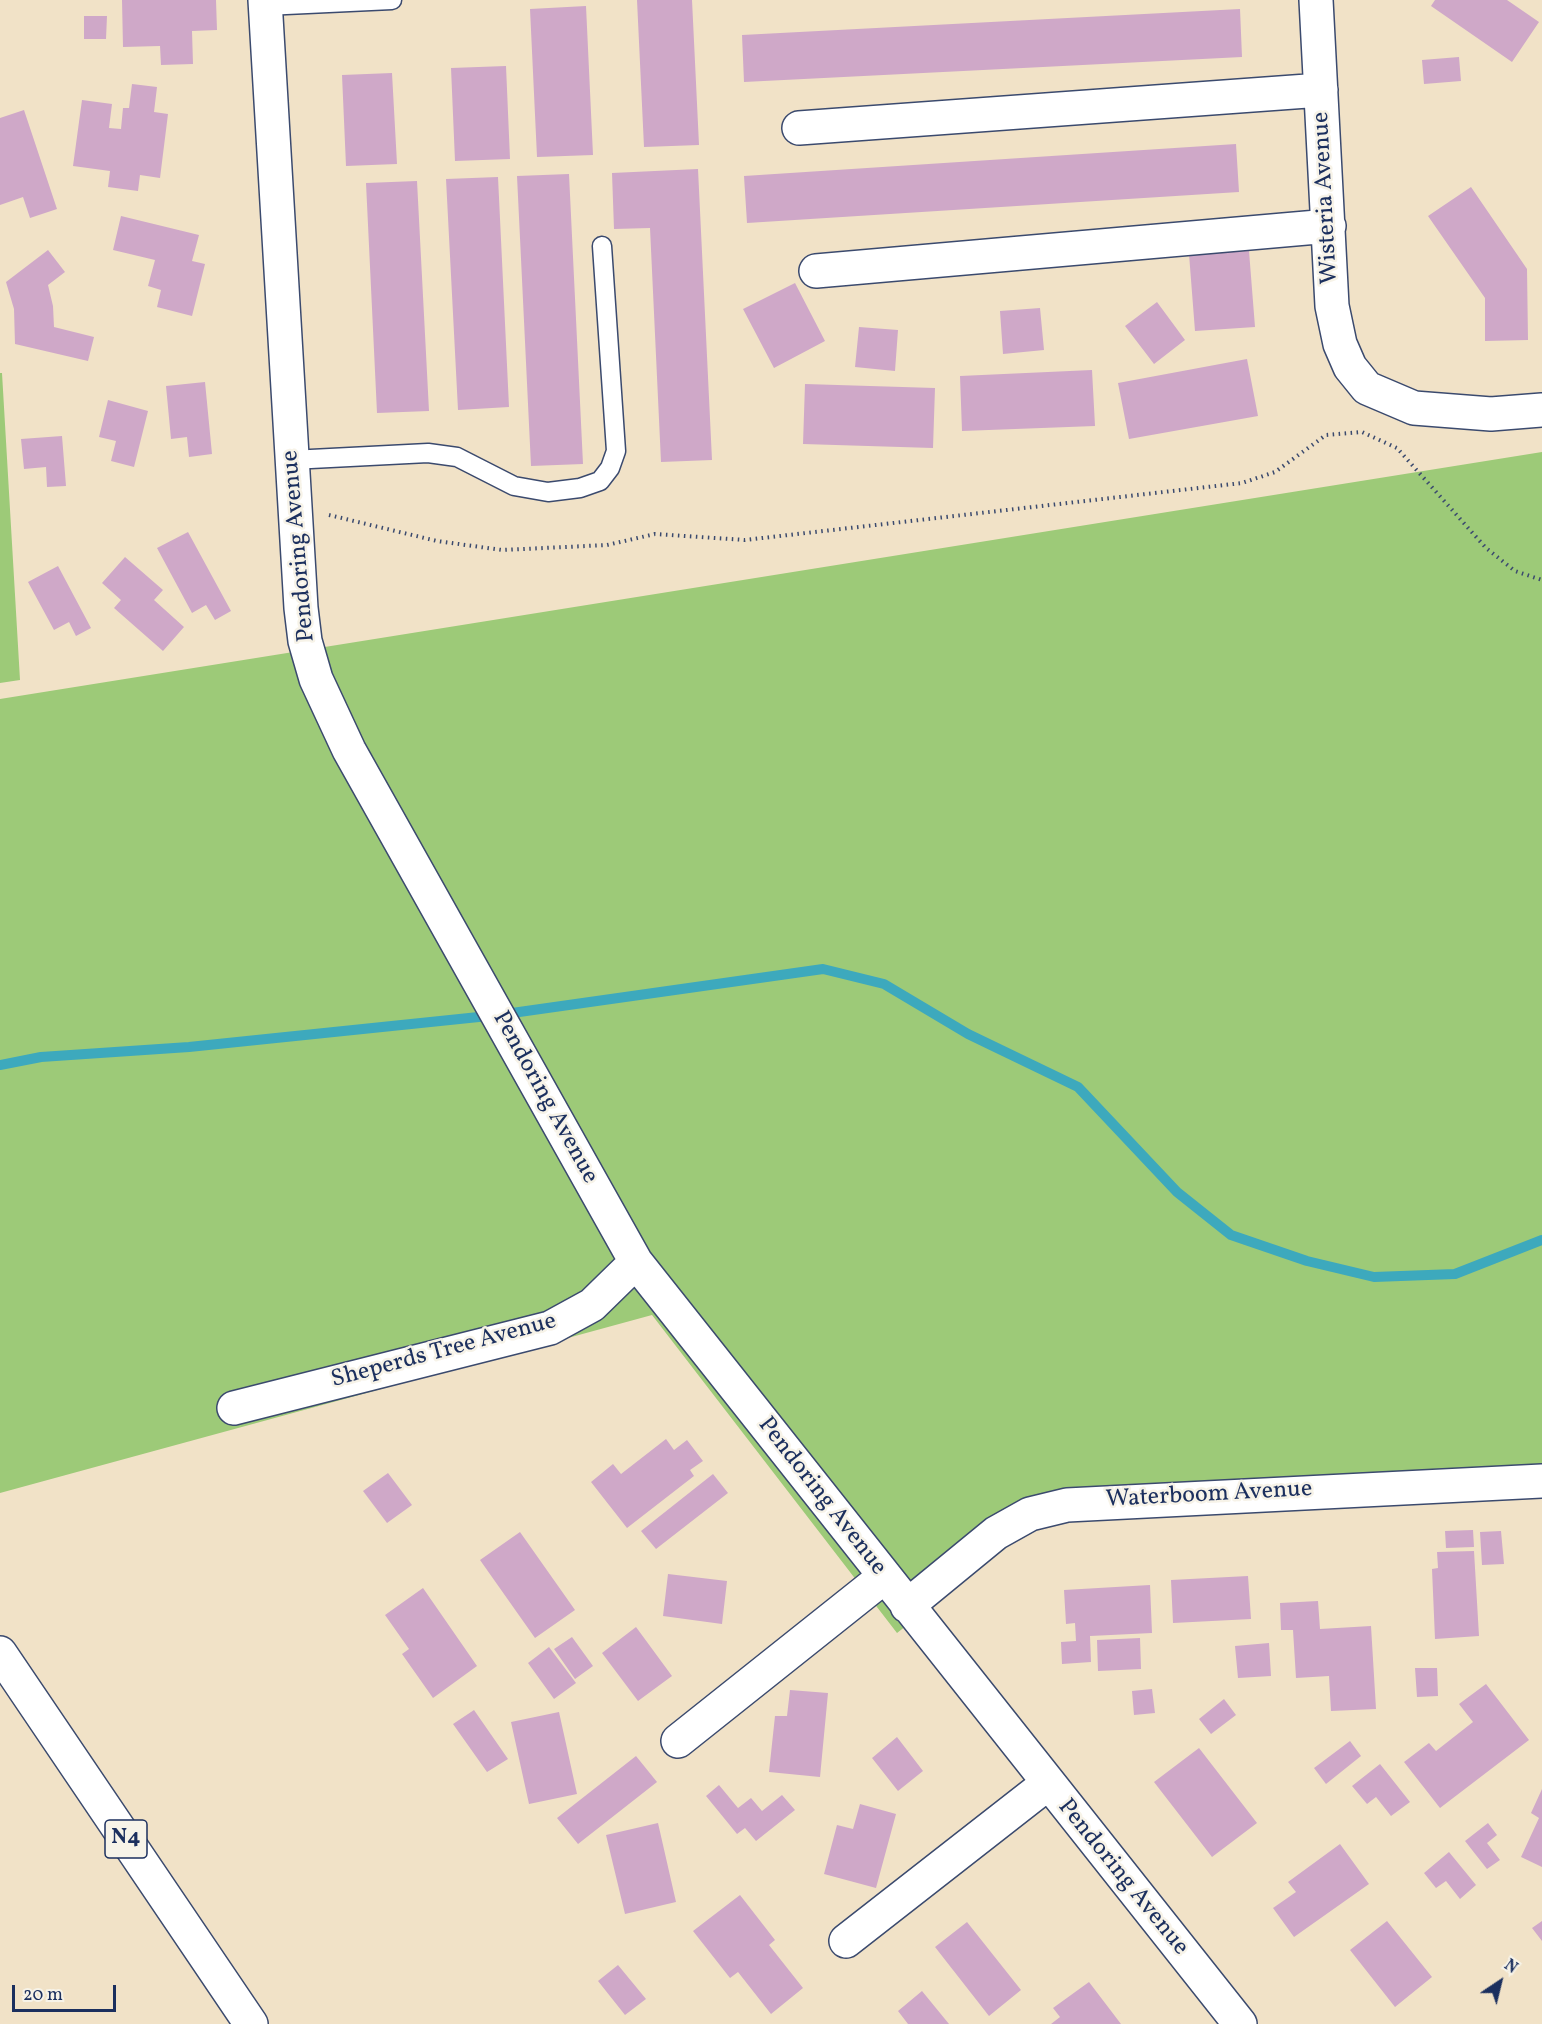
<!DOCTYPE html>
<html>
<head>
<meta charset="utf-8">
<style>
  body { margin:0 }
  #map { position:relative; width:1542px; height:2024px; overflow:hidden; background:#f1e2c7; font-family:Vollkorn,serif }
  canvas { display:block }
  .north { position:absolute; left:1470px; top:1952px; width:60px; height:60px; -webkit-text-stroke:4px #f7f3e8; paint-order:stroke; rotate:35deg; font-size:16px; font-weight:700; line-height:24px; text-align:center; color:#1b2f5e }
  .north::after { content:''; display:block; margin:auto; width:21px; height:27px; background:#1b2f5e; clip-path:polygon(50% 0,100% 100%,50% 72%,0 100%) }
  .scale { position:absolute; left:12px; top:1985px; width:104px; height:27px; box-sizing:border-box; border:3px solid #1b2f5e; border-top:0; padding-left:8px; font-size:18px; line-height:21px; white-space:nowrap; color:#1b2f5e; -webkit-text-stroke:4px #f7f3e8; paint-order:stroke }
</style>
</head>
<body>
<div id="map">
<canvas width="1542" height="2024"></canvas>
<div class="north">N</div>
<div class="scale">20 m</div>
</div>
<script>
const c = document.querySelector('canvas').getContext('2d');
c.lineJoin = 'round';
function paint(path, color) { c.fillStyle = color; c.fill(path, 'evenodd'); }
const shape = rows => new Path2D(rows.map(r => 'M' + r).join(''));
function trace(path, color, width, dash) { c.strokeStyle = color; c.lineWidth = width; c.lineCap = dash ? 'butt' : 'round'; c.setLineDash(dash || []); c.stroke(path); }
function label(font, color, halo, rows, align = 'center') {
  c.font = font + ' Vollkorn,serif'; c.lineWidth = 5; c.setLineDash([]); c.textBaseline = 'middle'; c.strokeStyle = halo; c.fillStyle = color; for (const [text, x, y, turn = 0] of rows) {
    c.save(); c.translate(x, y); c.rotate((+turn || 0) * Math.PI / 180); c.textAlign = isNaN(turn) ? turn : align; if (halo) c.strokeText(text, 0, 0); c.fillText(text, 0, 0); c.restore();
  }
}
paint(shape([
  [0,373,2,373,20,680,0,683],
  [1542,452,1542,1492,1049,1514,897,1633,652,1315,0,1493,0,699]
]), '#9dca78');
trace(shape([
  [0,1065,41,1057,189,1047,498,1015,823,969,884,984,968,1034,1078,1087,1177,1192,1231,1235,1307,1261,1374,1277,1455,1274,1542,1240]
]), '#3da9bd', 10);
paint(shape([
  [122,0,216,0,217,30,192,31,193,64,161,65,160,46,123,47],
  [637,0,692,0,699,145,644,147],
  [1435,0,1507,0,1539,22,1512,62,1431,6],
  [586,6,593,155,537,157,530,9],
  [1240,9,1242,57,744,82,742,35],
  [84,16,107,16,106,39,84,39],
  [1459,57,1461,81,1424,84,1422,60],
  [506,66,510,159,455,161,451,68],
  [392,73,397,164,346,166,342,75],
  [132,84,157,87,154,112,168,114,160,178,140,175,138,191,108,187,110,171,73,166,82,100,112,104,109,128,121,129,123,108,129,108],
  [24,110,57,209,30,218,23,197,0,205,0,118],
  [1236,144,1239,192,747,223,744,176],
  [698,169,712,460,661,462,650,228,614,229,612,173],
  [569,174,583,464,531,466,517,176],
  [498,177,509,407,458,410,446,179],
  [417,181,429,411,377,413,366,183],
  [1471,187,1527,269,1528,340,1485,341,1485,298,1428,216],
  [121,216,199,235,192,261,205,264,192,316,157,307,161,290,148,286,155,260,113,250],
  [48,250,65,272,48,285,53,306,54,327,94,337,88,361,15,344,14,309,6,282],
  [1249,251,1255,327,1195,331,1189,254],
  [795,283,825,341,774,368,743,309],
  [1157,302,1185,340,1154,364,1125,326],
  [1040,308,1044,350,1003,354,1000,311],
  [859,327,898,330,895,371,855,367],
  [1247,359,1258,416,1129,439,1118,383],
  [1092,370,1095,426,962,431,960,376],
  [205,382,212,454,189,457,187,437,171,439,166,386],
  [805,384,935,388,933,448,803,444],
  [108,400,148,411,134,467,111,461,116,441,99,437],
  [62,436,66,486,47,487,46,467,24,469,21,439],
  [188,532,231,611,215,620,206,605,192,613,157,548],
  [125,557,163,590,154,600,184,627,163,651,114,608,121,600,102,583],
  [58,566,91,628,76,636,69,622,54,630,28,582],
  [666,1439,674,1450,687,1440,703,1461,690,1470,694,1476,627,1528,591,1482,613,1464,621,1474],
  [388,1473,412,1505,387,1523,363,1491],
  [713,1474,728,1493,656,1549,641,1531],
  [1473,1530,1474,1547,1446,1548,1445,1531],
  [1501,1531,1504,1564,1482,1565,1480,1532],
  [520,1532,575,1610,535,1638,480,1560],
  [1474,1551,1479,1636,1435,1639,1432,1569,1438,1568,1437,1552],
  [668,1574,727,1581,722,1624,663,1616],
  [1248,1576,1251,1619,1173,1623,1171,1580],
  [1150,1585,1152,1633,1090,1636,1091,1662,1062,1664,1061,1642,1076,1641,1075,1623,1066,1624,1064,1590],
  [423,1588,477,1666,433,1698,402,1654,409,1649,385,1615],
  [1318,1601,1320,1629,1371,1626,1376,1709,1331,1711,1329,1676,1296,1678,1293,1630,1281,1630,1280,1603],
  [636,1627,672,1676,638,1701,602,1653],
  [572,1637,593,1666,575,1679,554,1649],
  [1140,1638,1141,1669,1098,1671,1097,1640],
  [1269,1643,1271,1676,1238,1678,1235,1646],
  [549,1647,576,1683,554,1699,528,1663],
  [1415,1668,1437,1668,1438,1696,1417,1697],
  [1486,1684,1529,1740,1440,1808,1404,1762,1429,1743,1436,1751,1473,1722,1459,1704],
  [1152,1689,1155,1713,1134,1715,1132,1691],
  [790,1690,828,1693,820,1777,769,1772,775,1716,787,1716],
  [1224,1699,1236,1715,1211,1734,1199,1719],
  [474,1710,508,1759,487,1772,453,1724],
  [559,1712,577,1794,529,1804,511,1722],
  [897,1737,923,1771,898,1791,872,1758],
  [1350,1741,1361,1756,1326,1784,1314,1768],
  [1199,1748,1257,1823,1212,1857,1154,1782],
  [636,1756,657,1782,578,1844,557,1818],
  [1380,1764,1410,1802,1391,1816,1376,1797,1367,1804,1352,1786],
  [719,1785,738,1808,751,1798,762,1811,782,1795,795,1810,756,1841,745,1828,737,1834,706,1796],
  [1542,1789,1542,1867,1521,1857,1539,1818,1531,1813],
  [860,1804,896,1814,876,1888,824,1874,837,1825,853,1829],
  [658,1823,676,1902,625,1914,606,1835],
  [1488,1823,1497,1835,1487,1843,1500,1860,1487,1869,1465,1841],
  [1340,1844,1369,1884,1294,1937,1273,1908,1296,1892,1288,1882],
  [1449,1852,1476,1885,1460,1899,1446,1881,1436,1888,1424,1873],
  [740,1895,775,1940,769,1945,803,1988,771,2014,738,1972,730,1978,693,1931],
  [1387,1921,1432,1977,1395,2007,1350,1950],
  [1542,1921,1542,1941,1532,1928],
  [967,1922,1021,1990,989,2016,935,1947],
  [618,1965,646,1999,625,2015,598,1981],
  [1089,1982,1121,2024,1051,2024,1060,2017,1053,2008],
  [922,1991,949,2024,908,2024,898,2011]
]), '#cfa8c8');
const service = shape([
  [265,6,392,0],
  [291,460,428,453,457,457,514,486,548,492,580,488,600,481,610,468,616,451,602,246]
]);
const minor = shape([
  [265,0,301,608,305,641,316,679,349,750,636,1262,1240,2024],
  [1316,0,1332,306,1340,344,1350,367,1367,388,1414,408,1491,414,1542,410],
  [799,128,1321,90],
  [816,271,1329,226],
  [234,1408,550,1328,592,1305,636,1262],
  [907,1606,996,1533,1030,1514,1067,1505,1542,1481],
  [678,1741,884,1577],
  [846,1941,1047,1784]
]);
const trunk = shape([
  [0,1653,251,2024]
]);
trace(service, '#3b4a6e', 21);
trace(minor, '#3b4a6e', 36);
trace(trunk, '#3b4a6e', 36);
trace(shape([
  [329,515,437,541,502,550,607,545,655,534,745,540,1242,483,1275,472,1326,435,1362,432,1397,448,1486,548,1515,571,1542,580]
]), '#3b4a6e', 4, [1.5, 4.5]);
trace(service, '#fff', 18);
trace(minor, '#fff', 33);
trace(trunk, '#fff', 33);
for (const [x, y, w] of [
  [126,1839,42]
]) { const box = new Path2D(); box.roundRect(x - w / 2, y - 19, w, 38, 4.5); c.fillStyle = '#f7f3e8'; c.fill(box); trace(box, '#1b2f5e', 1.5); }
label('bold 22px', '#1b2f5e', null, [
  ["N4",126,1839]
]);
label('24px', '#1b2f5e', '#f7f3e8', [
  ["Wisteria Avenue",1327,198,-93],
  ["Pendoring Avenue",300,546,-95],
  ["Pendoring Avenue",544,1098,61],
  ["Sheperds Tree Avenue",444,1352,-15],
  ["Waterboom Avenue",1209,1496,-3],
  ["Pendoring Avenue",821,1497,52],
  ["Pendoring Avenue",1122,1878,51]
]);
</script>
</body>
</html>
